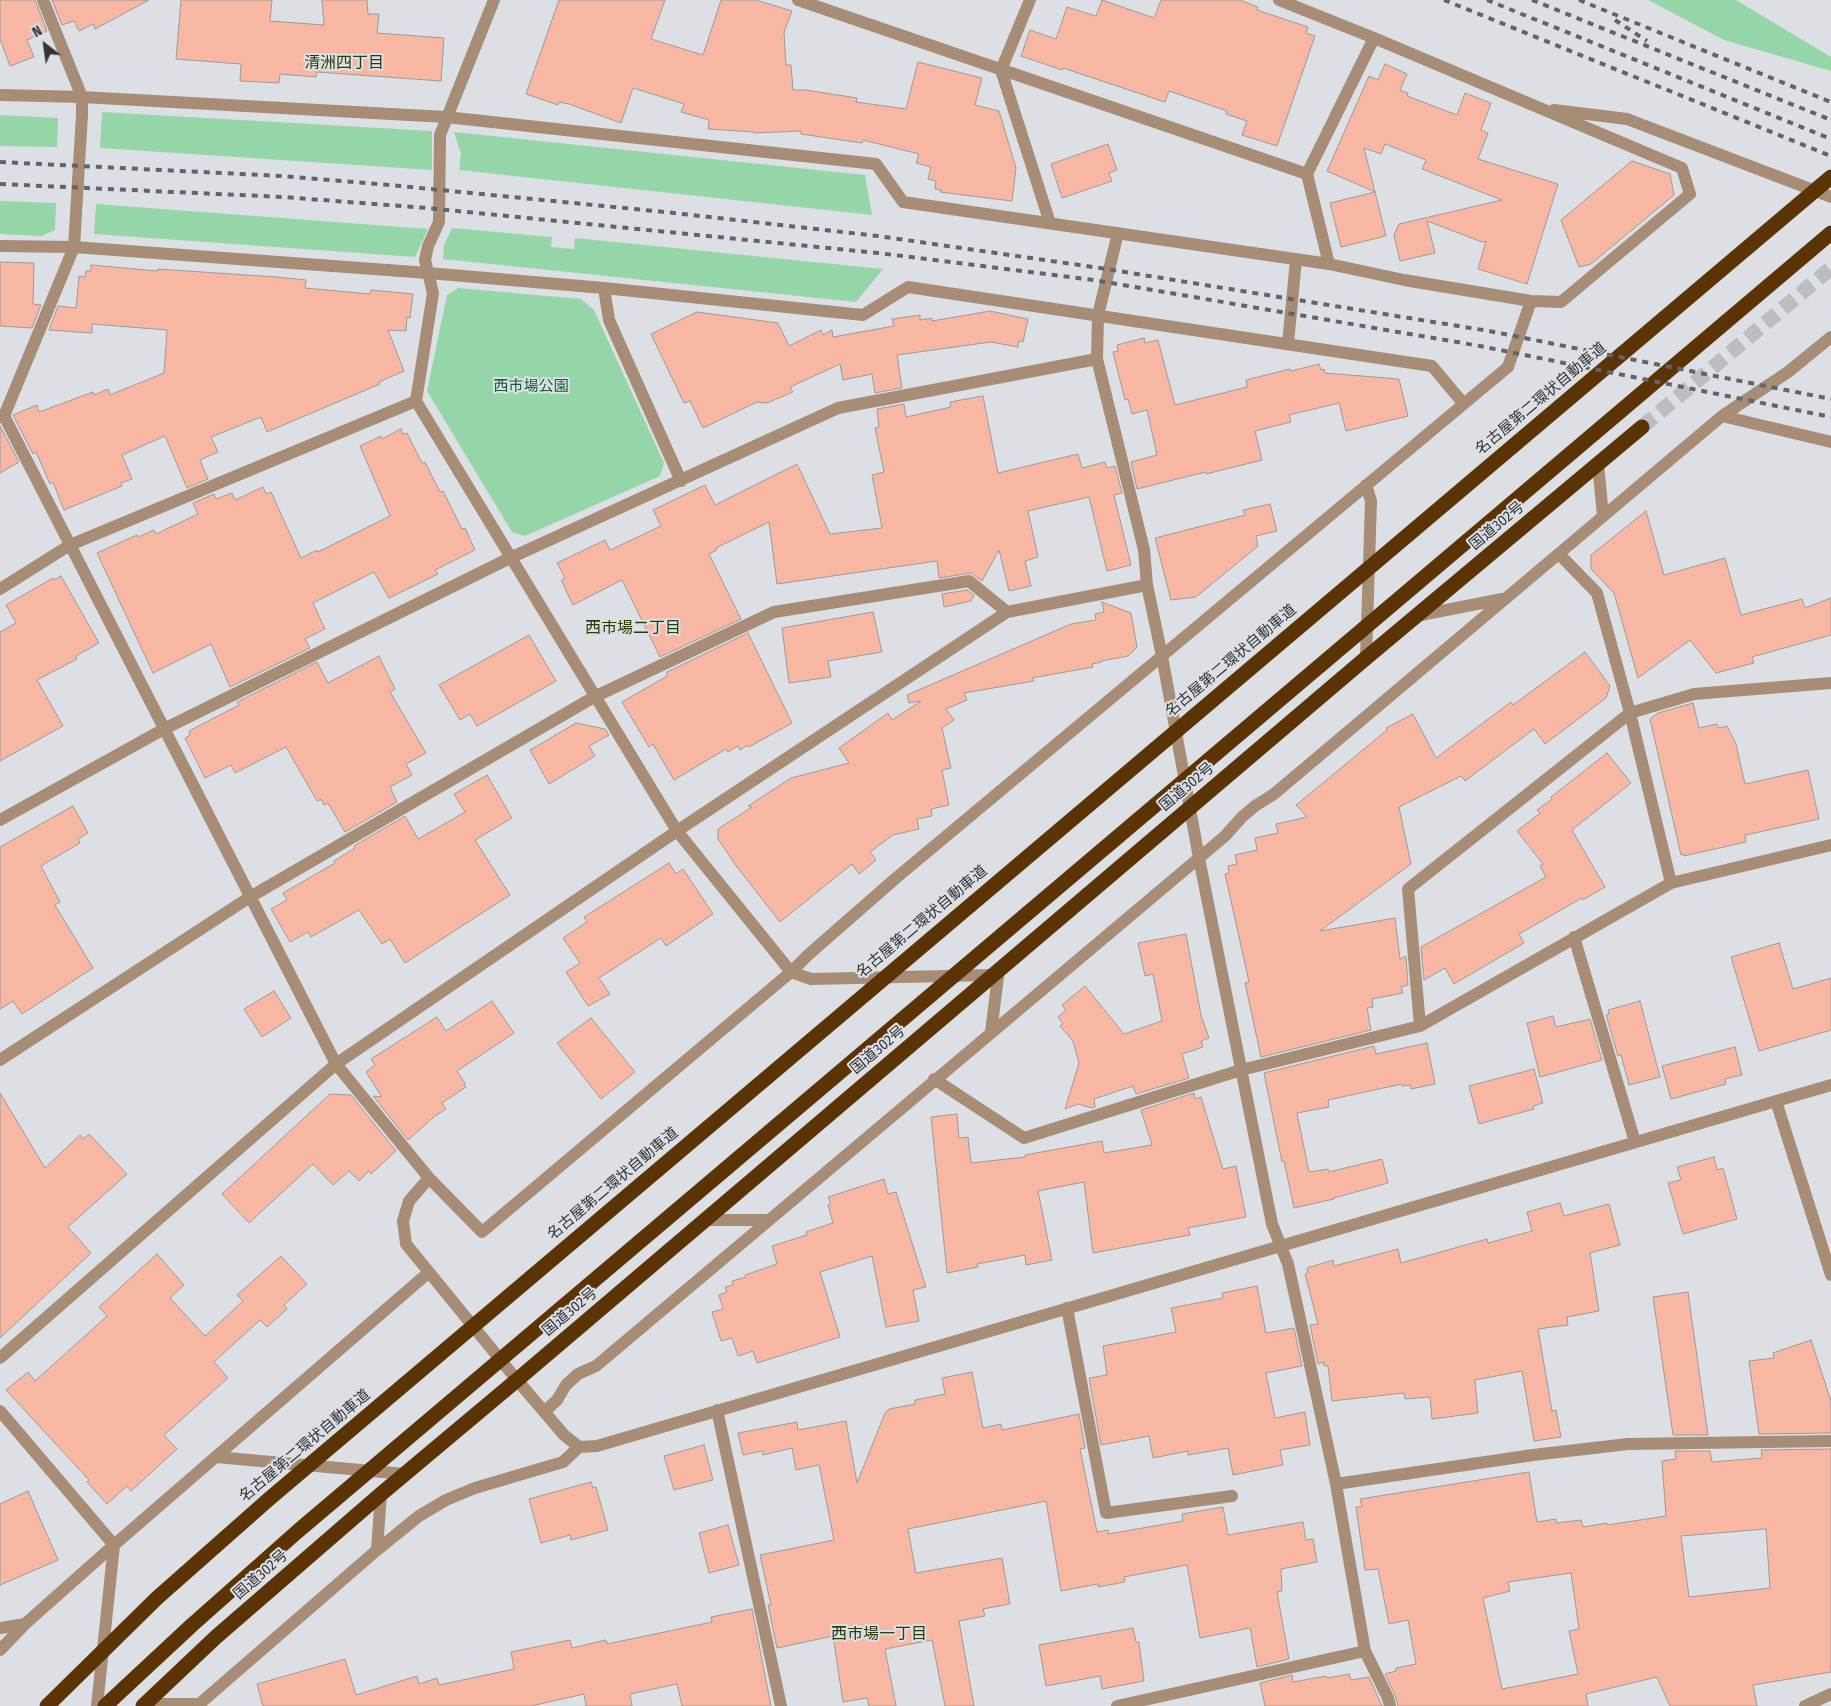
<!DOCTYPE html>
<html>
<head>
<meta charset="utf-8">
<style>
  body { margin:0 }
  #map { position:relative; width:1831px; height:1706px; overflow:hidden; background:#dce0e4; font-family:"Fira Sans Condensed",sans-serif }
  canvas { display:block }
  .north { position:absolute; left:20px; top:20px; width:50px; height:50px; -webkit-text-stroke:4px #dce0e4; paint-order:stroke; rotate:330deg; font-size:14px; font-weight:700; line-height:20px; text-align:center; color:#343537 }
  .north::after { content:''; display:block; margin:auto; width:18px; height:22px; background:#343537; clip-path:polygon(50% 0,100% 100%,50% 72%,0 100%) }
</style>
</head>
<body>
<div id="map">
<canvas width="1831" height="1706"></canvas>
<div class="north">N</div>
</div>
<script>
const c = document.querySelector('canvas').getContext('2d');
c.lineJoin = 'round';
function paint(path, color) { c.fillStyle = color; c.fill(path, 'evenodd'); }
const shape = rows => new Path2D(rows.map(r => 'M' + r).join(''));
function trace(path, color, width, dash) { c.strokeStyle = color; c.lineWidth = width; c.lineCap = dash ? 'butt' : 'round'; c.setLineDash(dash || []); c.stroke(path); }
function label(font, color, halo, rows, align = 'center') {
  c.font = font + ' "Fira Sans Condensed","Noto Sans JP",sans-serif'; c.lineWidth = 4; c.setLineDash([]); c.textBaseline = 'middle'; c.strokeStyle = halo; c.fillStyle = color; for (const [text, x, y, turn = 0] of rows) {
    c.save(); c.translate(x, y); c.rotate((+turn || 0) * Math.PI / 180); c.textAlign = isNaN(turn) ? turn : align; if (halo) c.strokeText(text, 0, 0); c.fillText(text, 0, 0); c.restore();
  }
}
paint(shape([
  [1648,0,1736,0,1831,57,1831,71,1724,40],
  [102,112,432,131,432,170,100,148],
  [0,115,58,118,57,147,0,146],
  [454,132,865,175,872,215,459,170,461,154],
  [0,201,56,203,55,230,42,236,0,234],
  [96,204,428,229,415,257,94,234],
  [452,228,552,237,551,247,574,249,575,238,883,269,856,302,443,259,444,245],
  [458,288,581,299,594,310,664,463,660,476,525,536,512,532,427,391,447,295]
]), '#95d6a8');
const building = shape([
  [0,0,35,0,47,31,27,40,34,57,10,66,0,39,0,0],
  [52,0,149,0,95,29,93,24,79,31,74,21,62,25,52,0],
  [181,0,272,0,270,21,324,25,322,0,367,0,368,14,379,14,377,33,444,38,441,81,317,72,316,77,280,74,279,83,240,81,241,64,176,59,181,0],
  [559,0,665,0,651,39,703,55,721,0,756,0,792,11,784,32,786,65,791,65,793,90,806,90,857,98,856,102,906,109,918,62,982,78,975,105,999,111,1016,168,1012,201,940,192,941,190,935,189,936,181,928,179,931,167,916,163,919,154,863,140,862,143,801,134,801,131,754,133,754,132,708,129,709,120,681,112,684,104,633,88,621,123,569,104,559,102,558,105,526,94,559,0],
  [1102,0,1154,18,1161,0,1240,0,1258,7,1257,10,1308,27,1306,33,1315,36,1277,146,1242,135,1247,121,1226,114,1227,111,1169,91,1165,102,1063,68,1062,70,1021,56,1030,30,1056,39,1067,7,1096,16,1102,0],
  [1385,64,1407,74,1400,90,1408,93,1407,96,1457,115,1465,93,1491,103,1481,130,1488,133,1478,159,1558,184,1527,284,1478,269,1486,241,1482,242,1427,221,1435,253,1400,261,1394,235,1399,224,1502,200,1422,169,1426,160,1385,144,1381,154,1364,148,1375,192,1327,171,1369,76,1378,80,1385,64],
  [1108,144,1117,170,1109,173,1112,181,1062,198,1051,164,1108,144],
  [1632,161,1670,174,1674,195,1591,264,1579,267,1561,220,1632,161],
  [1375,192,1386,236,1341,247,1330,203,1375,192],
  [0,262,34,263,33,304,41,305,32,328,0,326,0,262],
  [91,265,158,271,158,269,276,277,306,280,305,288,370,294,371,290,413,294,410,318,407,317,406,331,388,330,404,371,379,382,380,384,267,432,261,417,211,437,218,452,200,460,208,479,187,488,165,436,122,455,132,479,121,483,122,486,64,510,53,482,50,484,36,452,33,454,13,415,37,405,39,412,93,392,94,395,108,389,110,395,164,373,167,330,92,324,92,333,49,330,58,306,76,308,79,276,85,277,86,271,91,271,91,265],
  [990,311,1028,319,1023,342,1019,341,1018,347,991,342,897,355,902,388,875,393,872,374,843,380,840,364,790,387,793,392,767,403,757,402,703,428,690,401,684,403,651,334,697,312,778,323,789,346,821,330,823,335,832,330,833,337,894,326,892,319,920,315,920,320,932,318,932,321,990,311],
  [1144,338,1145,343,1158,340,1175,405,1247,387,1246,380,1290,369,1291,371,1319,364,1321,370,1324,369,1325,373,1399,379,1408,416,1346,431,1339,403,1289,415,1291,422,1255,431,1262,460,1206,474,1206,472,1137,489,1131,462,1157,455,1147,410,1132,414,1128,399,1125,400,1113,352,1118,351,1117,345,1144,338],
  [983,396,998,473,1078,454,1082,468,1105,462,1107,468,1115,466,1122,493,1114,495,1131,565,1107,571,1089,497,1028,511,1038,557,1025,561,1031,586,1009,591,999,550,982,581,971,573,939,578,937,561,777,584,769,522,716,548,717,550,709,554,741,619,660,657,622,580,573,605,561,580,565,578,557,563,605,540,610,550,661,526,653,510,705,485,715,505,797,464,830,534,882,528,872,475,884,472,875,428,879,427,877,409,904,404,906,417,951,407,950,402,983,396],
  [0,426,19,462,0,473,0,426],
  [401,429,403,434,407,433,422,463,425,462,440,492,443,491,462,529,465,528,475,550,435,570,438,574,389,598,374,572,313,603,325,629,305,639,310,648,230,687,211,644,153,673,97,553,137,535,138,537,154,530,156,534,198,514,193,503,214,494,216,499,232,493,235,500,263,487,266,494,271,492,301,558,317,550,318,552,390,516,360,446,381,436,382,439,401,429],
  [1270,504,1277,531,1256,536,1258,546,1196,597,1171,600,1155,538,1245,515,1243,510,1270,504],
  [1646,511,1664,575,1725,558,1741,615,1802,599,1805,608,1831,598,1831,635,1752,657,1754,663,1716,673,1690,640,1638,678,1614,593,1591,569,1591,555,1646,511],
  [61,576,99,643,76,656,77,659,37,680,63,726,0,761,0,632,16,623,6,605,53,578,54,580,61,576],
  [967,590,974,595,971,601,944,607,942,594,967,590],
  [1102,602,1131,613,1137,647,1128,656,1101,661,1102,662,1092,664,1093,667,1032,678,1034,681,964,693,967,700,946,709,954,720,942,728,951,768,942,770,949,805,931,809,932,816,917,819,919,829,893,835,870,852,876,860,859,874,852,864,780,922,737,867,718,839,718,829,752,807,748,806,791,778,849,763,839,748,888,713,892,720,921,701,909,703,907,695,1071,624,1096,620,1095,614,1104,612,1102,602],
  [873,612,882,652,828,661,831,677,789,683,782,628,873,612],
  [748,633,792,723,749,747,748,745,740,750,738,746,728,752,726,749,674,780,653,744,649,747,622,702,667,676,667,672,748,633],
  [529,635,556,681,477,726,470,714,460,720,439,685,529,635],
  [1585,652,1610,686,1606,698,1545,744,1534,729,1465,781,1461,776,1399,807,1411,864,1320,931,1395,918,1400,959,1406,956,1408,985,1401,987,1403,993,1372,999,1373,1007,1367,1008,1371,1030,1261,1057,1245,983,1249,982,1225,874,1229,873,1228,866,1237,864,1235,855,1257,850,1255,838,1278,833,1276,824,1307,817,1296,805,1387,730,1386,728,1413,714,1436,758,1511,702,1513,705,1585,652],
  [379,656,395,689,390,692,426,753,406,764,412,775,390,787,397,802,345,832,328,803,324,805,321,799,317,801,286,747,235,773,231,765,205,778,185,738,190,735,189,731,239,705,237,702,317,662,328,683,379,656],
  [1693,703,1699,728,1717,724,1719,728,1727,726,1736,744,1745,784,1808,770,1819,819,1745,835,1746,842,1684,856,1684,854,1681,855,1650,719,1658,713,1693,703],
  [576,723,605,729,609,735,589,746,595,756,549,784,530,750,576,723],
  [1607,753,1631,783,1572,830,1605,887,1583,900,1582,898,1519,934,1524,943,1454,984,1445,968,1424,980,1421,947,1546,877,1540,866,1543,864,1517,831,1540,813,1537,810,1552,799,1551,797,1607,753],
  [487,775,512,818,475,840,510,895,405,963,390,939,382,944,359,910,311,937,308,932,290,942,271,909,287,900,283,893,335,863,334,861,355,848,354,846,405,816,418,839,465,812,454,794,487,775],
  [73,806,88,833,78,839,80,843,41,866,60,902,55,905,93,968,22,1014,13,1001,0,1009,0,847,73,806],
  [669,863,676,874,683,869,713,914,666,946,661,938,599,978,610,994,588,1006,566,972,580,963,563,938,587,922,584,917,669,863],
  [1186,934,1201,1015,1209,1038,1201,1041,1203,1047,1182,1054,1189,1078,1136,1094,1133,1086,1094,1099,1095,1107,1092,1108,1078,1104,1065,1109,1079,1063,1073,1041,1060,1026,1063,1024,1058,1017,1066,1010,1062,1005,1085,986,1124,1034,1162,1021,1153,974,1145,976,1138,943,1186,934],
  [1779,943,1793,989,1831,978,1831,1030,1759,1051,1731,957,1779,943],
  [274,991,291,1018,262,1037,244,1009,274,991],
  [492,1001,514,1033,457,1071,465,1083,464,1084,466,1087,442,1103,446,1109,435,1116,408,1140,373,1096,382,1097,366,1072,375,1065,371,1059,437,1017,446,1031,492,1001],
  [1640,1001,1660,1077,1629,1085,1621,1055,1618,1056,1606,1015,1609,1014,1608,1010,1640,1001],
  [1553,1016,1556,1027,1590,1019,1602,1060,1540,1077,1527,1023,1553,1016],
  [591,1018,635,1072,601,1099,557,1043,591,1018],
  [1427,1043,1435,1084,1411,1089,1410,1085,1402,1086,1402,1084,1328,1100,1329,1107,1297,1113,1309,1172,1328,1169,1329,1172,1382,1159,1388,1183,1334,1198,1334,1199,1294,1208,1284,1161,1282,1162,1264,1073,1374,1046,1376,1054,1427,1043],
  [1735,1047,1742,1075,1725,1079,1726,1084,1671,1099,1662,1066,1735,1047],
  [1534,1069,1543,1103,1533,1106,1534,1109,1479,1124,1469,1086,1534,1069],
  [0,1093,45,1168,80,1135,83,1139,89,1134,127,1174,68,1227,91,1253,0,1338,0,1093],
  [1194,1093,1195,1099,1201,1097,1223,1169,1236,1166,1246,1217,1188,1228,1190,1235,1093,1253,1084,1182,1038,1191,1052,1260,1026,1265,1025,1255,977,1264,978,1267,947,1273,931,1117,957,1114,959,1138,968,1137,971,1163,1025,1157,1025,1155,1102,1141,1104,1153,1152,1145,1141,1110,1194,1093],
  [330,1094,351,1095,396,1151,371,1174,369,1171,359,1181,349,1171,333,1185,313,1164,249,1223,222,1194,330,1094],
  [1714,1157,1717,1170,1723,1168,1737,1219,1683,1234,1668,1183,1681,1180,1677,1167,1714,1157],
  [884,1179,888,1194,896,1192,926,1287,913,1290,919,1321,886,1327,872,1256,820,1272,840,1337,757,1363,753,1351,738,1356,732,1338,721,1341,712,1312,723,1309,719,1295,727,1292,725,1287,733,1285,732,1281,746,1277,745,1275,777,1264,772,1246,807,1235,806,1232,833,1223,828,1205,831,1204,828,1197,884,1179],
  [1560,1203,1564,1216,1609,1204,1620,1245,1590,1253,1599,1311,1567,1317,1568,1325,1538,1329,1552,1411,1556,1410,1561,1437,1534,1441,1522,1371,1475,1380,1478,1413,1432,1419,1430,1397,1405,1399,1404,1393,1332,1401,1328,1366,1324,1366,1324,1362,1318,1364,1310,1325,1318,1324,1305,1274,1308,1273,1307,1268,1333,1260,1334,1266,1398,1249,1401,1263,1487,1239,1488,1243,1532,1231,1527,1212,1560,1203],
  [157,1254,184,1285,170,1298,205,1336,243,1301,237,1295,281,1256,307,1284,284,1305,287,1309,267,1327,260,1320,214,1362,228,1378,164,1435,177,1449,131,1491,127,1486,107,1504,87,1482,89,1480,6,1390,28,1372,35,1381,107,1316,99,1307,157,1254],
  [1257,1286,1266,1333,1294,1328,1302,1366,1266,1373,1275,1418,1305,1412,1310,1445,1280,1450,1283,1465,1233,1475,1228,1448,1188,1455,1188,1451,1153,1458,1149,1436,1101,1445,1089,1378,1107,1375,1103,1346,1176,1332,1171,1308,1223,1298,1222,1293,1257,1286],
  [1688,1292,1705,1414,1708,1435,1673,1435,1653,1297,1688,1292],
  [1811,1340,1831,1401,1831,1433,1759,1434,1749,1361,1774,1358,1773,1353,1811,1340],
  [972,1372,983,1428,1001,1424,1002,1430,1079,1414,1085,1448,1080,1449,1097,1532,1108,1530,1108,1534,1183,1521,1182,1514,1223,1507,1228,1535,1303,1522,1306,1540,1313,1539,1317,1562,1281,1569,1282,1591,1277,1592,1289,1659,1257,1667,1250,1628,1200,1638,1187,1565,1124,1577,1125,1582,1098,1587,1098,1584,1061,1591,1046,1501,908,1529,916,1573,1002,1558,1010,1604,983,1609,985,1616,959,1621,974,1706,945,1706,932,1640,885,1649,896,1706,869,1706,867,1698,843,1702,833,1636,777,1648,768,1605,771,1605,760,1555,834,1540,819,1465,796,1470,792,1448,763,1455,762,1451,743,1455,738,1433,797,1422,798,1430,846,1421,857,1483,885,1413,889,1409,915,1404,915,1400,945,1394,942,1378,972,1372],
  [704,1445,713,1480,674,1490,664,1456,704,1445],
  [1831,1449,1831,1672,1753,1685,1757,1706,1670,1706,1657,1677,1586,1694,1588,1706,1398,1706,1395,1695,1385,1674,1396,1671,1396,1668,1416,1664,1408,1620,1389,1624,1378,1569,1365,1570,1356,1507,1362,1507,1360,1499,1529,1472,1537,1522,1556,1519,1556,1523,1581,1520,1583,1527,1607,1523,1607,1525,1666,1516,1662,1461,1676,1459,1675,1451,1710,1451,1712,1462,1762,1458,1761,1450,1831,1449],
  [1766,1529,1770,1588,1689,1597,1681,1536,1766,1529],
  [1571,1573,1579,1629,1569,1631,1578,1674,1502,1689,1483,1598,1510,1591,1508,1582,1571,1573],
  [591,1482,593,1488,596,1487,608,1530,571,1540,570,1535,541,1543,529,1499,591,1482],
  [28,1491,58,1560,0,1585,0,1504,28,1491],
  [728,1525,739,1565,709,1573,699,1533,728,1525],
  [752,1609,771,1706,682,1706,677,1684,630,1694,632,1706,586,1706,584,1694,531,1706,263,1706,257,1684,345,1659,356,1695,417,1676,419,1684,437,1678,439,1685,514,1669,511,1652,570,1640,572,1648,606,1640,607,1644,712,1622,711,1617,752,1609],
  [1133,1628,1136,1642,1139,1642,1144,1681,1102,1689,1100,1676,1046,1686,1039,1645,1133,1628],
  [1349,1674,1351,1680,1369,1677,1382,1706,1265,1706,1260,1683,1292,1675,1293,1682,1326,1676,1327,1678,1349,1674]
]);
paint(building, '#f7b7a3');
trace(building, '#9e9997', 1);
trace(shape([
  [1642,427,1831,268]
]), '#babec1', 15, [15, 8]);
trace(shape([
  [494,0,440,135,439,222,428,246,425,260,433,293,416,401,677,831,791,972,811,979,992,975],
  [798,0,1307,174],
  [1030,0,1001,70,1050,223],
  [0,95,82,97,446,117,876,164,903,202,1329,264,1404,280,1531,301,1561,302,1690,194,1682,168,1374,38,1279,0],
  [1554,110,1627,119,1831,197],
  [1118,233,1098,315,1097,359,1144,550,1147,585,1162,656,1199,858,1272,1224,1288,1264,1336,1484,1365,1651,1388,1698,1390,1706],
  [0,246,74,247,428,273,604,288,863,315,908,287,1432,366,1463,403],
  [1329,264,1307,174,1374,38],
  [604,288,609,320,681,481],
  [1288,343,1296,260],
  [4,416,336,1064,429,1178,409,1201,403,1221,406,1244,517,1380,564,1435,579,1447,597,1446,1831,1085],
  [1722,416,1788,372,1831,337],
  [0,417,4,416,74,247,82,115,82,97,43,0],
  [1598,464,1603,516],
  [1366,485,1371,501,1366,658],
  [1559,554,1597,593,1630,713,1671,883],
  [0,589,70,545,416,401],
  [1416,616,1502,599],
  [0,820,164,729,510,558,838,408,1097,359],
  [1574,937,1635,1142],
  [1420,1026,1408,889,1630,713,1694,694,1831,683],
  [991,1032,999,969],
  [0,1060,250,897,594,697,774,612,969,581,1007,612],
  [934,1079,1024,1138,1241,1070,1420,1026,1671,883,1831,845],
  [1776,1101,1831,1275],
  [429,1178,482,1232,791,972,808,955,896,878,1508,367,1531,301],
  [706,1220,768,1220],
  [1067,1308,1106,1513,1232,1496],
  [0,1358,336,1064,677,831,1007,612,1147,585],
  [717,1410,781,1706],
  [0,1411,114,1545,97,1706],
  [544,1412,557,1400,566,1385,578,1374,596,1366,1225,836,1242,817,1255,806,1274,794,1722,416,1831,442],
  [216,1457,405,1474],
  [1336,1484,1533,1455,1628,1444,1831,1441],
  [377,1550,381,1494],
  [0,1628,25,1624],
  [0,1650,25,1624,114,1545,428,1273],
  [145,1704,199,1704],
  [197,1706,377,1550,419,1516,446,1500,475,1488,563,1462,579,1447],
  [1117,1706,1365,1651],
  [1805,1706,1831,1694]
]), '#a78d76', 12);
trace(shape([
  [47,1706,157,1598,269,1499,1831,177],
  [105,1706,192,1625,298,1531,1831,233],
  [143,1706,216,1637,381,1494,517,1380,1366,658,1642,427]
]), '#5b3304', 15);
trace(shape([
  [1444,0,1831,156],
  [1487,0,1831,139],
  [1532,0,1831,120],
  [1579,0,1831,102],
  [1615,20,1647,41],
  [0,162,282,176,400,186,665,212,878,236,1100,268,1489,331,1831,399],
  [0,184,283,197,427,208,878,253,1094,280,1480,346,1831,417]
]), '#626467', 4, [6, 6]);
label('15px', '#0f6134', '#dce0e4', [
  ["西市場公園",531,387]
]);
label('15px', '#343537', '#dce0e4', [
  ["名古屋第二環状自動車道",1541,399,-40],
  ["国道302号",1497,526,-40],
  ["名古屋第二環状自動車道",1231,661,-40],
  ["国道302号",1187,787,-40],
  ["名古屋第二環状自動車道",922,922,-40],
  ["国道302号",878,1050,-40],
  ["名古屋第二環状自動車道",613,1184,-40],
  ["国道302号",570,1312,-40],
  ["名古屋第二環状自動車道",305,1446,-40],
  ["国道302号",261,1575,-41]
]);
label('16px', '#293c05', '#dce0e4', [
  ["清洲四丁目",344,64],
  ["西市場二丁目",633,629],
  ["西市場一丁目",879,1635]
]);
</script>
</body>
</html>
